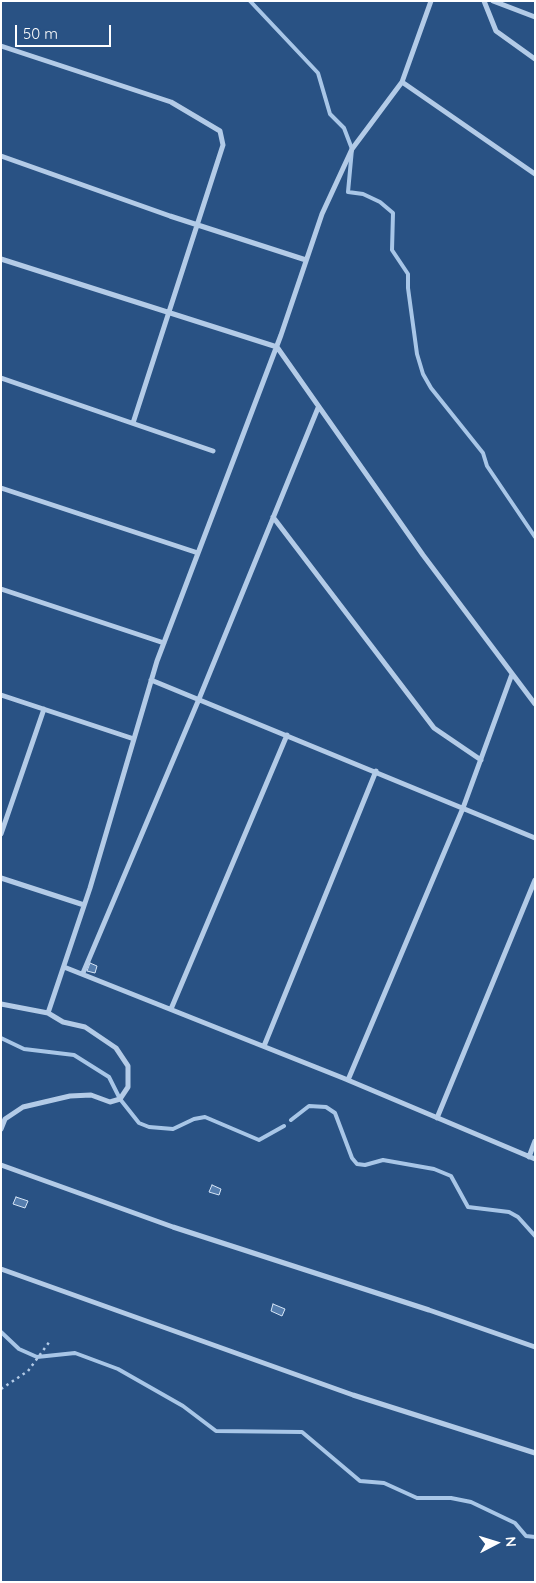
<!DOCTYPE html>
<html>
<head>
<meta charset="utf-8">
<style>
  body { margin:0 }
  #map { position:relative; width:536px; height:1583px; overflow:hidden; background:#295284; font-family:Quicksand,sans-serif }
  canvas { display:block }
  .frame { position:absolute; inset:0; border:2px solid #fff; pointer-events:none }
  .north { position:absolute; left:471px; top:1518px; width:50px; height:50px; -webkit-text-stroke:4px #295284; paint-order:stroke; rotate:85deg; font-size:14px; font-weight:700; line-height:20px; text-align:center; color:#fff }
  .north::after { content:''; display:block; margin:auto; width:18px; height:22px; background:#fff; clip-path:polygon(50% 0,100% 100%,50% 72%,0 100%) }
  .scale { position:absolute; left:15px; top:25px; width:96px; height:22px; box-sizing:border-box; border:2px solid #fff; border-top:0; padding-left:6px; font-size:15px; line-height:18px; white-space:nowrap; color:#fff; -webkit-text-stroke:4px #295284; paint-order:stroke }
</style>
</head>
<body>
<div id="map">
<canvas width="536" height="1583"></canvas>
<div class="frame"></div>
<div class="north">N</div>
<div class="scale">50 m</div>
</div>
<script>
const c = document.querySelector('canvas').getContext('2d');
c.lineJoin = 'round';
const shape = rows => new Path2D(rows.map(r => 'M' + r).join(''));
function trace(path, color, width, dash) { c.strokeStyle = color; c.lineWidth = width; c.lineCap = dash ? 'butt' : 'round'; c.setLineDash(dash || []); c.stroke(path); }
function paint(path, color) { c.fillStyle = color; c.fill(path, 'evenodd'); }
trace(shape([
  [250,1,318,73,330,114,344,128,352,149,348,192,363,194,380,202,393,213,392,250,408,274,408,288,417,354,423,374,431,388,483,453,487,466,535,537],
  [1,1038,24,1049,74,1055,109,1077,120,1099,139,1123,149,1127,173,1129,194,1119,205,1117,259,1140,284,1126],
  [291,1120,309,1106,326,1107,335,1113,352,1158,357,1164,365,1165,383,1160,434,1169,451,1176,468,1207,509,1212,518,1217,535,1236],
  [1,1332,19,1349,37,1357,75,1353,118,1369,183,1406,216,1431,302,1432,360,1481,384,1483,417,1498,451,1498,471,1502,515,1523,526,1536,535,1537]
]), '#a8c6e7', 4);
const building = shape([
  [90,963,97,966,95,973,87,971,90,963],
  [212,1185,221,1189,219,1195,209,1192,212,1185],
  [16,1197,28,1201,25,1208,13,1204,16,1197],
  [273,1304,285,1309,282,1316,271,1311,273,1304]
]);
paint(building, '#567eae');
trace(building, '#d6e5f6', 1);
trace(shape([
  [1,1389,28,1371,50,1341]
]), '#b3cbe7', 2.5, [2.5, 4]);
trace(shape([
  [484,1,496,31,535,59],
  [493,1,535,17],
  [1,46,171,102,220,131,223,145,133,423],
  [402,82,535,174],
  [1,156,170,216,306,260],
  [1,259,277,347,423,555,535,704],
  [1,378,213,451],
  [1,488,198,553],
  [273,517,434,728,481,760],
  [1,589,164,643],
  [151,680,535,838],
  [1,695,134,739],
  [1,834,44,709],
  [1,878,84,905],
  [64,967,343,1078,535,1159],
  [83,973,199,699,318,408],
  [1,1004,48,1013],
  [171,1009,287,735],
  [264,1046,376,771],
  [348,1080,463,808,512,674],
  [437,1118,535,880],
  [1,1129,5,1119,23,1107,70,1096,91,1095,110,1102,120,1099,128,1087,128,1066,116,1048,85,1027,63,1022,48,1013,90,888,157,661,281,335,322,214,352,149,402,82,431,1],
  [529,1157,535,1141],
  [1,1165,173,1227,429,1310,535,1347],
  [1,1269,353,1395,535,1453]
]), '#b3cbe7', 5);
</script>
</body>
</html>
